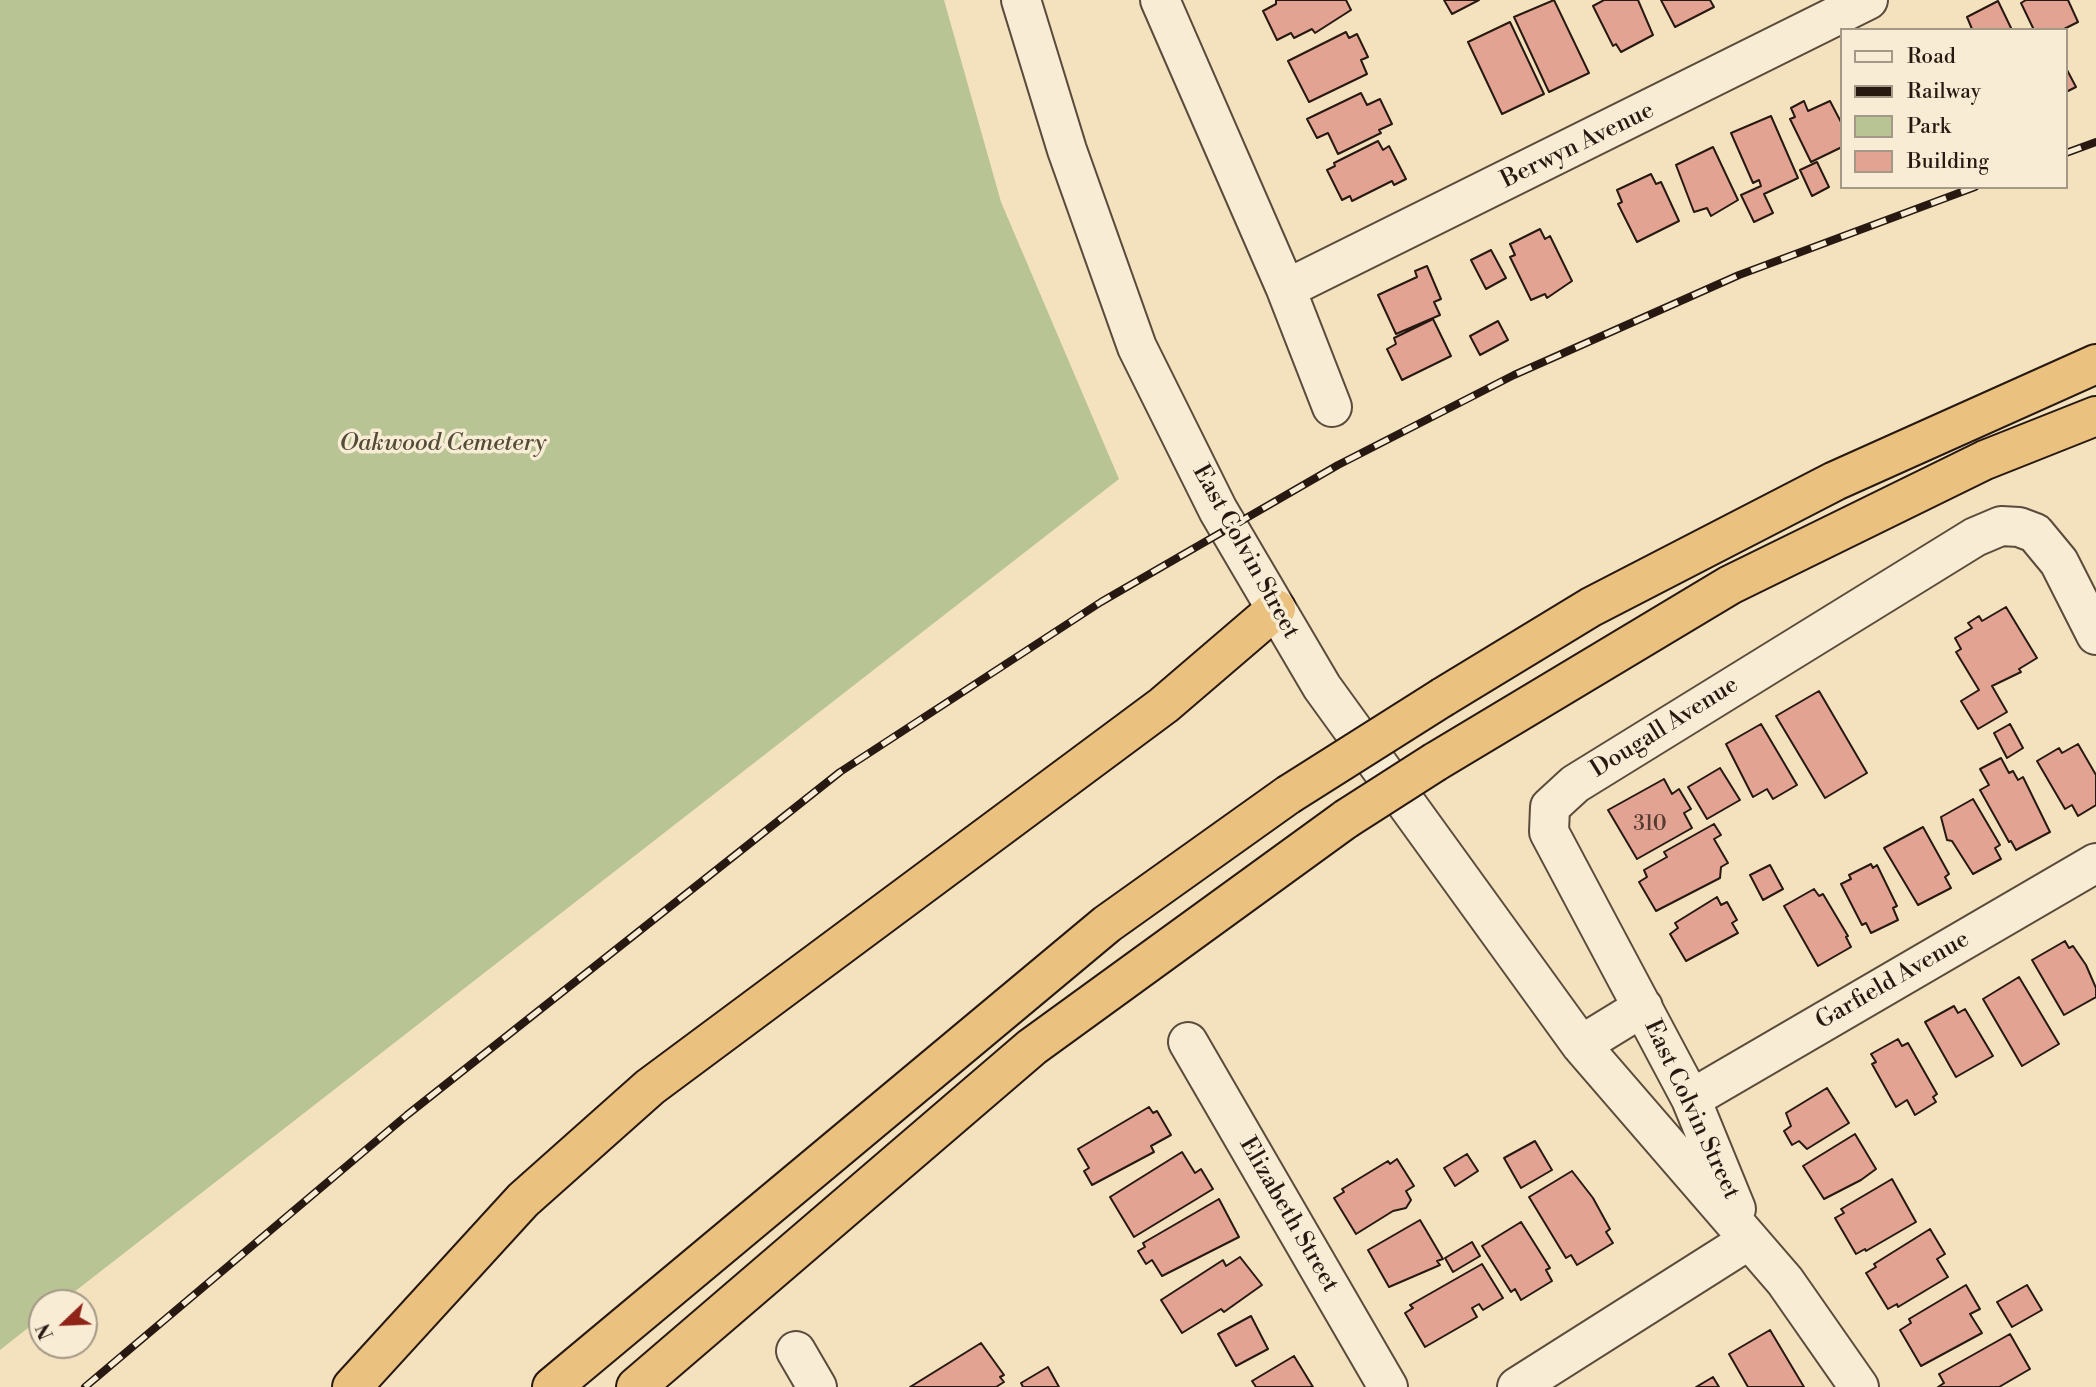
<!DOCTYPE html>
<html>
<head>
<meta charset="utf-8">
<style>
  body { margin:0 }
  #map { position:relative; width:2096px; height:1387px; overflow:hidden; background:#f4e2be; font-family:"Libre Bodoni",serif }
  canvas { display:block }
  .legend { position:absolute; left:1840px; top:28px; width:228px; height:161px; box-sizing:border-box; background:#f8ecd5; border:2px solid #a49887; margin:0; padding:9px 12px; list-style:none; font-size:21px; color:#271911 }
  .legend li { display:flex; align-items:center; gap:14px; height:35px }
  .legend b { width:35px; border:2px solid #a49887 }
  .north { position:absolute; left:28px; top:1289px; width:70px; height:70px; box-sizing:border-box; background:#f8ecd5; border:2px solid #a49887; border-radius:50%; rotate:247deg; font-size:19px; font-weight:700; line-height:28px; text-align:center; color:#271911 }
  .north::after { content:''; display:block; margin:auto; width:24px; height:32px; background:#8f2418; clip-path:polygon(50% 0,100% 100%,50% 72%,0 100%) }
</style>
</head>
<body>
<div id="map">
<canvas width="2096" height="1387"></canvas>
<ul class="legend">
<li><b style="height:9px;background:#f8ecd5"></b>Road</li>
<li><b style="height:9px;background:#271911"></b>Railway</li>
<li><b style="height:19px;background:#b8c494"></b>Park</li>
<li><b style="height:19px;background:#e2a393"></b>Building</li>
</ul>
<div class="north">N</div>
</div>
<script>
const c = document.querySelector('canvas').getContext('2d');
c.lineJoin = 'round';
function paint(path, color) { c.fillStyle = color; c.fill(path, 'evenodd'); }
const shape = rows => new Path2D(rows.map(r => 'M' + r).join(''));
function trace(path, color, width, dash) { c.strokeStyle = color; c.lineWidth = width; c.lineCap = dash ? 'butt' : 'round'; c.setLineDash(dash || []); c.stroke(path); }
function label(font, color, halo, rows, align = 'center') {
  c.font = font + ' "Libre Bodoni",serif'; c.lineWidth = 7; c.setLineDash([]); c.textBaseline = 'middle'; c.strokeStyle = halo; c.fillStyle = color; for (const [text, x, y, turn = 0] of rows) {
    c.save(); c.translate(x, y); c.rotate((+turn || 0) * Math.PI / 180); c.textAlign = isNaN(turn) ? turn : align; if (halo) c.strokeText(text, 0, 0); c.fillText(text, 0, 0); c.restore();
  }
}
paint(shape([
  [0,0,944,0,1001,202,1119,479,60,1303,42,1303,42,1317,0,1350]
]), '#b8c494');
const building = shape([
  [1346,0,1351,10,1315,33,1312,29,1294,38,1291,33,1277,40,1263,11,1276,4,1276,0,1346,0],
  [1444,0,1479,0,1452,14,1444,0],
  [1554,0,1589,73,1549,92,1514,17,1554,0],
  [1604,0,1638,0,1653,35,1621,52,1616,44,1613,46,1593,6,1604,0],
  [1661,0,1710,0,1714,7,1675,27,1661,0],
  [2068,0,2078,22,2062,30,2034,30,2021,3,2026,0,2068,0],
  [1998,1,2012,30,1970,30,1972,29,1967,17,1998,1],
  [1510,22,1544,94,1502,114,1468,42,1510,22],
  [1346,32,1349,38,1357,34,1368,57,1361,60,1367,74,1309,102,1288,61,1346,32],
  [2066,68,2076,87,2066,92,2066,68],
  [1361,93,1367,105,1380,99,1392,124,1379,130,1381,133,1338,154,1328,133,1317,138,1307,119,1361,93],
  [1804,101,1808,111,1830,101,1842,124,1842,147,1811,162,1790,119,1795,117,1791,108,1804,101],
  [1771,116,1798,178,1764,194,1773,213,1754,222,1741,195,1761,186,1759,180,1753,183,1731,133,1771,116],
  [1378,141,1383,150,1389,146,1406,179,1394,185,1392,181,1352,201,1350,196,1342,200,1327,170,1335,166,1334,163,1378,141],
  [1713,147,1738,200,1711,216,1707,208,1694,212,1676,165,1713,147],
  [1817,162,1829,187,1812,196,1800,170,1817,162],
  [1651,174,1656,184,1661,182,1679,221,1637,242,1618,204,1622,202,1617,190,1651,174],
  [1540,229,1545,239,1550,236,1572,281,1547,298,1545,294,1531,300,1510,257,1515,255,1510,244,1540,229],
  [1491,250,1506,278,1486,289,1471,260,1491,250],
  [1427,266,1441,299,1434,302,1440,315,1396,334,1378,295,1417,277,1415,271,1427,266],
  [1433,319,1451,356,1402,380,1387,349,1396,344,1394,338,1433,319],
  [1498,321,1508,340,1480,355,1470,336,1498,321],
  [2006,607,2037,658,2019,669,2021,672,1992,686,2007,712,1978,729,1961,701,1979,690,1956,652,1961,649,1955,638,1972,628,1968,623,1979,616,1982,621,2006,607],
  [1819,691,1867,773,1825,798,1776,716,1819,691],
  [1761,724,1797,785,1773,799,1767,789,1753,797,1726,744,1761,724],
  [2010,724,2023,748,2007,758,1994,733,2010,724],
  [2078,744,2096,775,2096,805,2078,816,2072,805,2065,809,2037,761,2059,748,2062,753,2078,744],
  [2001,758,2009,773,2013,771,2018,780,2023,777,2050,832,2016,850,2011,841,2009,842,1980,790,1989,785,1980,769,2001,758],
  [1720,768,1740,800,1707,819,1688,787,1720,768],
  [1664,779,1672,794,1679,789,1691,809,1684,813,1692,828,1637,859,1608,810,1664,779],
  [1973,799,2000,845,1995,848,2001,859,1973,874,1952,841,1947,840,1941,817,1973,799],
  [1714,824,1721,835,1714,839,1728,863,1721,867,1720,878,1656,911,1639,882,1647,877,1644,870,1667,857,1664,852,1714,824],
  [1923,827,1949,874,1945,877,1951,888,1918,905,1884,848,1923,827],
  [1871,864,1873,868,1877,865,1897,906,1893,908,1898,920,1871,933,1866,923,1862,925,1841,884,1851,879,1849,875,1871,864],
  [1770,865,1783,889,1763,900,1750,875,1770,865],
  [1814,889,1819,896,1823,894,1848,936,1846,937,1851,947,1818,966,1784,906,1814,889],
  [1717,897,1721,905,1727,902,1737,920,1732,923,1738,933,1686,961,1670,934,1678,928,1675,923,1717,897],
  [2065,941,2069,948,2073,946,2086,965,2096,988,2096,997,2064,1015,2032,960,2065,941],
  [2019,977,2059,1044,2022,1066,1983,999,2019,977],
  [1954,1006,1958,1013,1965,1009,1993,1056,1956,1077,1925,1022,1954,1006],
  [1898,1039,1902,1046,1908,1043,1937,1094,1933,1097,1936,1102,1915,1115,1907,1100,1896,1107,1872,1064,1876,1062,1871,1054,1898,1039],
  [1827,1088,1849,1123,1807,1149,1799,1141,1792,1145,1784,1131,1791,1126,1786,1113,1827,1088],
  [1149,1107,1153,1113,1157,1111,1171,1135,1151,1146,1154,1152,1092,1185,1084,1171,1089,1168,1078,1149,1149,1107],
  [1855,1134,1876,1169,1861,1180,1824,1199,1803,1166,1855,1134],
  [1535,1141,1552,1170,1521,1188,1504,1158,1535,1141],
  [1182,1152,1195,1173,1201,1169,1213,1189,1134,1237,1110,1197,1182,1152],
  [1467,1154,1478,1171,1455,1186,1444,1168,1467,1154],
  [1397,1159,1414,1186,1406,1191,1411,1200,1406,1208,1393,1211,1356,1234,1334,1198,1344,1192,1342,1189,1388,1161,1390,1164,1397,1159],
  [1572,1171,1593,1198,1610,1229,1606,1232,1613,1243,1577,1265,1571,1255,1566,1258,1529,1197,1572,1171],
  [1892,1179,1916,1222,1866,1251,1865,1249,1856,1254,1835,1218,1844,1213,1841,1209,1892,1179],
  [1219,1199,1239,1237,1162,1276,1152,1260,1146,1264,1138,1251,1145,1247,1143,1243,1219,1199],
  [1420,1220,1443,1259,1437,1261,1440,1265,1389,1287,1368,1250,1420,1220],
  [1521,1222,1550,1268,1546,1270,1552,1281,1521,1300,1515,1289,1511,1292,1482,1246,1521,1222],
  [1930,1229,1945,1254,1937,1259,1948,1277,1898,1307,1897,1304,1888,1309,1866,1273,1876,1267,1874,1264,1930,1229],
  [1472,1242,1480,1256,1453,1272,1445,1258,1472,1242],
  [1240,1257,1262,1285,1224,1312,1221,1309,1182,1333,1161,1300,1223,1260,1226,1266,1240,1257],
  [1482,1264,1503,1298,1483,1310,1479,1304,1472,1308,1477,1317,1425,1347,1405,1313,1413,1308,1410,1305,1482,1264],
  [1966,1285,1980,1309,1970,1314,1982,1333,1921,1366,1900,1330,1911,1323,1909,1319,1966,1285],
  [2027,1285,2042,1310,2012,1327,1997,1302,2027,1285],
  [1251,1316,1268,1349,1236,1366,1218,1334,1251,1316],
  [1770,1330,1804,1387,1748,1387,1729,1354,1770,1330],
  [2010,1334,2030,1369,1999,1387,1938,1387,1944,1383,1939,1374,2010,1334],
  [981,1343,1004,1375,1000,1377,1004,1382,996,1387,910,1387,981,1343],
  [1294,1356,1313,1387,1256,1387,1252,1381,1294,1356],
  [1048,1367,1059,1387,1023,1387,1021,1383,1048,1367],
  [1713,1377,1719,1387,1696,1387,1713,1377]
]);
paint(building, '#e2a393');
trace(building, '#271911', 2);
const minor = shape([
  [1021,0,1067,150,1137,347,1218,510,1322,687,1581,1045,1785,1281,1859,1387],
  [1160,0,1286,289,1332,407],
  [1286,289,1868,0],
  [1188,1042,1388,1387],
  [1581,1045,1643,1007],
  [1691,1099,2096,863],
  [1736,1209,1691,1099,1549,832,1550,807,1575,784,1975,537,2001,526,2019,527,2035,533,2059,562,2096,635],
  [796,1351,817,1387],
  [1517,1387,1749,1240]
]);
const highway = shape([
  [1443,697,1591,607,1835,481,2096,364],
  [1435,762,1730,585,1985,460,2096,416],
  [352,1387,523,1200,650,1087,1164,705,1276,609],
  [552,1387,1107,924,1288,795],
  [636,1387,1032,1047,1346,819]
]);
trace(minor, '#5a4b3c', 42);
trace(highway, '#271911', 42);
trace(minor, '#f8ecd5', 38);
trace(highway, '#eac17f', 38);
const rail = shape([
  [2066,153,2096,142],
  [85,1387,407,1115,840,772,1101,602,1338,465,1514,375,1739,275,1975,187]
]);
trace(rail, '#271911', 8);
trace(rail, '#f8ecd5', 5, [16]);
const highwayBridge = shape([
  [1288,795,1443,697],
  [1346,819,1435,762]
]);
trace(highwayBridge, '#271911', 42, []);
trace(highwayBridge, '#eac17f', 38);
label('21px', '#563c32', null, [
  ["310",1650,825]
]);
label('24px', '#271911', '#f8ecd5', [
  ["Berwyn Avenue",1578,146,-26],
  ["East Colvin Street",1245,552,61],
  ["Dougall Avenue",1665,728,-32],
  ["Garfield Avenue",1893,981,-30],
  ["East Colvin Street",1691,1110,65],
  ["Elizabeth Street",1288,1215,60]
]);
label('italic 24px', '#524c38', '#f8ecd5', [
  ["Oakwood Cemetery",443,444]
]);
</script>
</body>
</html>
